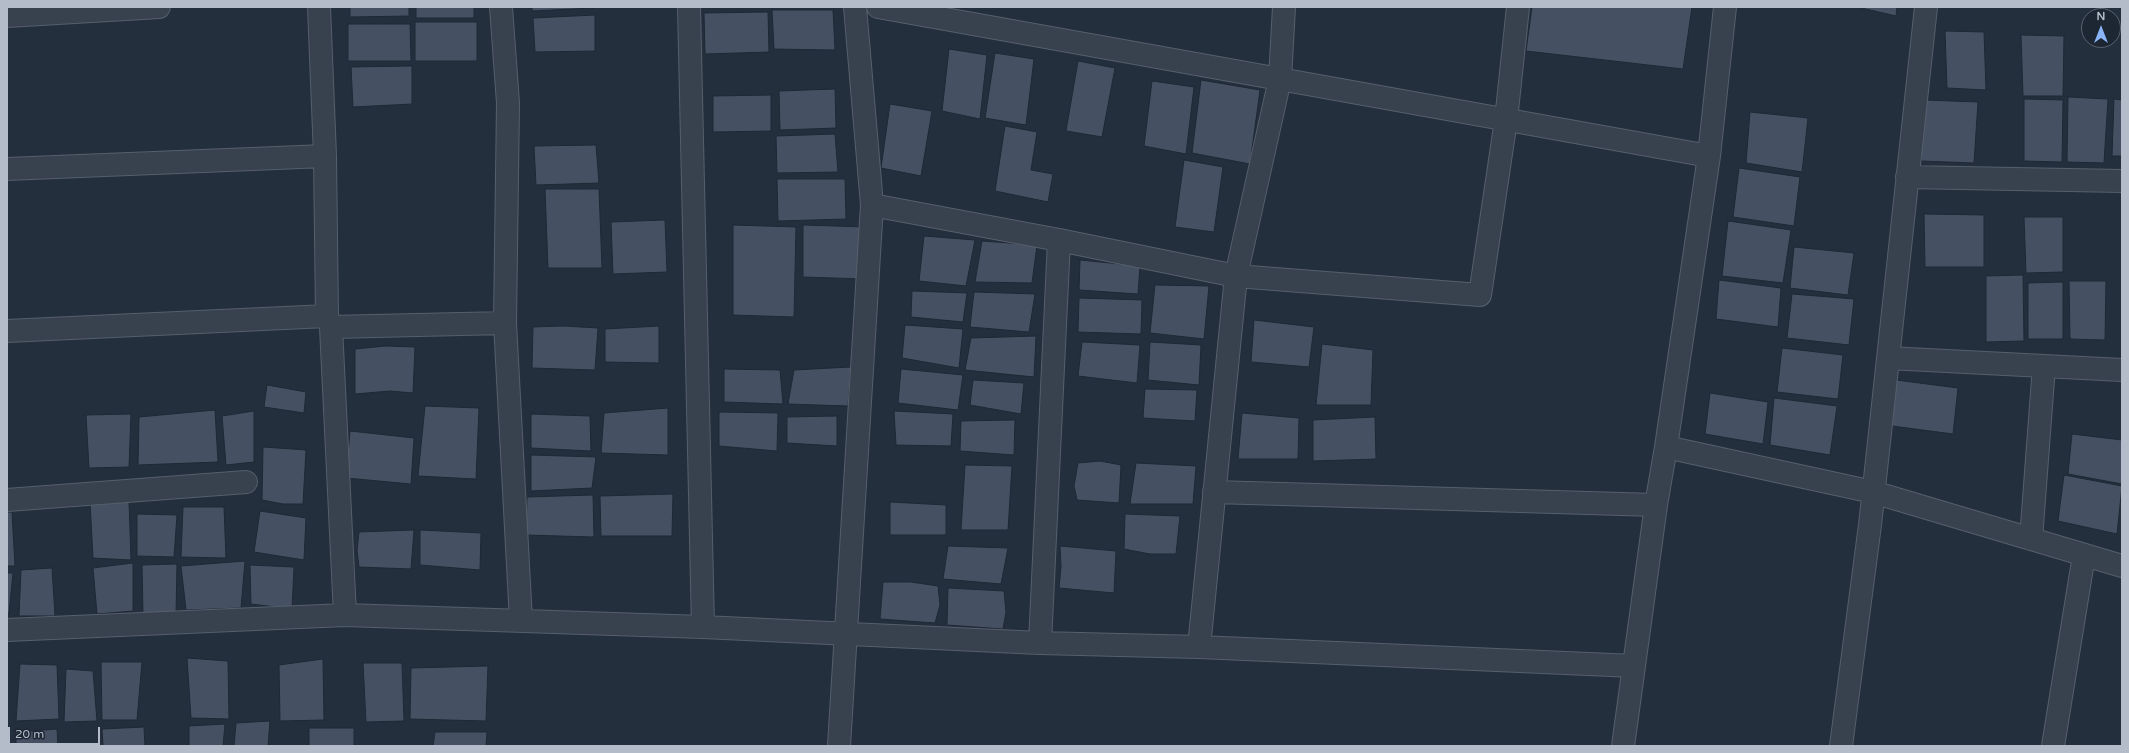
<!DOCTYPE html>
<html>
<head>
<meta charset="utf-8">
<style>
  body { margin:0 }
  #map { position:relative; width:2129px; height:753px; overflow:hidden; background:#242f3e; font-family:"Varela Round",sans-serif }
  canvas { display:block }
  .frame { position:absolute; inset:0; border:8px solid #b4bcc9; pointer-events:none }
  .north { position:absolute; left:2081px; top:8px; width:40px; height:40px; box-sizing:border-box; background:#1d2633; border:1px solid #59626f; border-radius:50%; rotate:0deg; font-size:11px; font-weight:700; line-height:16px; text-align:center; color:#b4bcc9 }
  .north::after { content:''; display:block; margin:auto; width:14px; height:18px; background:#8ab4f8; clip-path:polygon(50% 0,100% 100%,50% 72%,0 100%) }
  .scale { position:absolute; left:8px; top:727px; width:92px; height:18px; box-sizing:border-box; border:2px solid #b4bcc9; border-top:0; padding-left:5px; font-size:12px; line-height:14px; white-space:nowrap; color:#b4bcc9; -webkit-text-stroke:3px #1d2633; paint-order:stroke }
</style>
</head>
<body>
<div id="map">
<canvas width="2129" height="753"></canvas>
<div class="frame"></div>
<div class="north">N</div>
<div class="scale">20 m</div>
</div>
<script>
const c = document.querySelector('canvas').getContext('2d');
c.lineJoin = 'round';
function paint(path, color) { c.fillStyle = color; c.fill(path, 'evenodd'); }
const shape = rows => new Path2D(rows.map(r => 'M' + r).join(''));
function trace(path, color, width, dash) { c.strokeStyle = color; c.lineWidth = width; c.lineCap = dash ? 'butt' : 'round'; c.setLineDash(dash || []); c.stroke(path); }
const building = shape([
  [350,7,409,7,409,16,350,17,350,7],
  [416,7,474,7,474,18,416,18,416,7],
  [532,7,593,7,593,8,532,11,532,7],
  [1532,7,1692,7,1683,69,1526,51,1532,7],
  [1857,7,1897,7,1896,16,1857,7],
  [772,10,833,10,835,50,774,49,772,10],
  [768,12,769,52,705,54,704,13,768,12],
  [595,15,595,51,535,52,533,18,595,15],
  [415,22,477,22,477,61,415,61,415,22],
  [348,24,410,24,411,61,348,61,348,24],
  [1945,31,1984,32,1986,90,1947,88,1945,31],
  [2021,35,2064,36,2063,96,2023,96,2021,35],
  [949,49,987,55,980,119,942,111,949,49],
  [995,53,1034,59,1026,125,985,118,995,53],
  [1078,61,1115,68,1102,137,1066,131,1078,61],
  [412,66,412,104,353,107,351,67,412,66],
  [1201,80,1260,90,1250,164,1192,153,1201,80],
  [1152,81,1194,87,1186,154,1144,146,1152,81],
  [835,89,836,128,780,130,779,91,835,89],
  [771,95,771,131,713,132,713,96,771,95],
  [2068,97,2108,99,2104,163,2067,162,2068,97],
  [2024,99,2063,100,2062,162,2024,161,2024,99],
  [2114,99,2122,100,2122,156,2112,156,2114,99],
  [1924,100,1978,102,1974,163,1921,161,1924,100],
  [890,104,932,111,921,176,881,168,890,104],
  [1750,112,1808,118,1802,172,1746,163,1750,112],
  [1005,126,1037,132,1031,170,1053,174,1048,202,995,191,1005,126],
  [835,134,838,172,777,173,776,136,835,134],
  [596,145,599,183,536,185,534,146,596,145],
  [1184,160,1223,167,1214,232,1175,227,1184,160],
  [1739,168,1800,177,1794,226,1733,217,1739,168],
  [777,179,845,179,846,219,778,221,777,179],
  [545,189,599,189,602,268,548,268,545,189],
  [1924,214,1984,215,1984,267,1925,267,1924,214],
  [2024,217,2063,217,2063,272,2026,273,2024,217],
  [665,220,667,272,613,274,611,222,665,220],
  [1728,221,1791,230,1783,283,1722,276,1728,221],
  [733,225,796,227,794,317,733,315,733,225],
  [803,225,865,227,864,279,803,277,803,225],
  [924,236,975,240,966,286,919,281,924,236],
  [982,241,1037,245,1032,283,975,282,982,241],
  [1794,247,1854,253,1848,295,1790,288,1794,247],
  [1080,260,1140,266,1138,294,1079,290,1080,260],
  [2023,275,2024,341,1986,342,1986,276,2023,275],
  [1719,280,1781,288,1778,327,1716,319,1719,280],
  [2069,281,2106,281,2105,340,2070,339,2069,281],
  [2063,282,2063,339,2028,339,2028,283,2063,282],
  [1155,285,1209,286,1204,339,1150,333,1155,285],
  [912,291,967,293,963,322,911,317,912,291],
  [974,292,1035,294,1029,332,970,327,974,292],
  [1792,294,1854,299,1849,345,1787,338,1792,294],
  [1079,298,1142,300,1141,334,1078,332,1079,298],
  [1254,320,1314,327,1309,367,1251,362,1254,320],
  [905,325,963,329,959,368,902,358,905,325],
  [563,326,598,328,595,370,532,368,533,327,563,326],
  [659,326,659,363,605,362,605,329,659,326],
  [1036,336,1034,377,965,370,971,338,1036,336],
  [1082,342,1140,345,1137,383,1078,376,1082,342],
  [1150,342,1201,345,1199,385,1148,380,1150,342],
  [1322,344,1373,350,1371,405,1316,405,1322,344],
  [385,346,415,347,413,393,390,391,355,394,355,349,385,346],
  [1782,348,1843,355,1838,399,1777,392,1782,348],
  [851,367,848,406,788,404,794,370,851,367],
  [724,369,780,370,783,404,724,402,724,369],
  [901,369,963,375,958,410,898,403,901,369],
  [973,380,1024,383,1021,414,970,405,973,380],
  [1896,380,1958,388,1953,434,1892,426,1896,380],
  [267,385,306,392,304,413,264,407,267,385],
  [1145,389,1197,390,1195,421,1143,418,1145,389],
  [1710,393,1768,402,1763,444,1705,434,1710,393],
  [1774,398,1837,406,1830,455,1770,445,1774,398],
  [425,406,479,408,476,479,418,476,425,406],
  [668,408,668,455,601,453,604,413,668,408],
  [215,410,218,462,138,465,139,417,215,410],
  [254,411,254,462,226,465,222,416,254,411],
  [894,411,953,414,951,446,896,445,894,411],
  [719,412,778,413,777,451,719,446,719,412],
  [1242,413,1299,418,1298,459,1238,459,1242,413],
  [131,414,129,467,89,468,86,415,131,414],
  [531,414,590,416,591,451,531,448,531,414],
  [837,416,837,446,787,443,787,417,837,416],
  [1375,417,1376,459,1313,461,1313,420,1375,417],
  [1015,420,1014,455,960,451,961,421,1015,420],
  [350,431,414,438,411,484,346,478,350,431],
  [2072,434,2122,440,2122,484,2068,474,2072,434],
  [263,447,306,450,303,504,283,504,262,500,263,447],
  [531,455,596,457,592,488,531,491,531,455],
  [1100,461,1121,465,1119,503,1077,500,1074,486,1078,463,1100,461],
  [1136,463,1196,466,1193,504,1130,504,1136,463],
  [965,465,1012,466,1008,530,961,530,965,465],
  [2064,475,2122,486,2117,534,2058,521,2064,475],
  [673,494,672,536,601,536,600,496,673,494],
  [593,495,594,537,526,535,527,497,593,495],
  [90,501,129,502,131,560,93,558,90,501],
  [890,502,946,505,946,535,890,535,890,502],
  [183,507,224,507,226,558,181,557,183,507],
  [260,511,306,518,304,560,254,552,260,511],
  [7,512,12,512,15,566,7,566,7,512],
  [137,514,177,515,174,557,137,556,137,514],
  [1125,514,1180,516,1176,554,1150,554,1124,549,1125,514],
  [414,530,411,569,359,567,357,550,359,532,414,530],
  [420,530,481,533,480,570,420,565,420,530],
  [948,546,1008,548,1001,584,943,579,948,546],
  [1060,546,1116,551,1114,593,1059,588,1061,567,1060,546],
  [245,561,241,608,186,610,181,566,245,561],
  [133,563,133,611,97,614,93,568,133,563],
  [177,564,176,615,143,614,142,565,177,564],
  [250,565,294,567,292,609,251,604,250,565],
  [52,568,55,616,19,616,21,570,52,568],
  [7,573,13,573,9,613,7,613,7,573],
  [883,582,911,582,938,586,940,605,935,623,880,619,883,582],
  [948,588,1004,591,1006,612,1003,629,947,625,948,588],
  [187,658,228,661,229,719,191,718,187,658],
  [323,659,324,720,280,721,279,665,323,659],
  [101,662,142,662,137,720,102,720,101,662],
  [363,663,402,663,404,721,366,722,363,663],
  [20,664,57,665,59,719,16,721,20,664],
  [488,666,486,721,410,719,411,668,488,666],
  [66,669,93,671,97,721,64,722,66,669],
  [270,721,268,746,234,746,236,723,270,721],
  [225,724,223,746,189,746,189,726,225,724],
  [144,727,145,746,103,746,102,729,144,727],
  [309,728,354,728,354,746,309,746,309,728],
  [57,729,58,746,16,746,16,732,57,729],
  [435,732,487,732,486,746,433,746,435,732]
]);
paint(building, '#455162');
trace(building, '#1f2835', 1);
const minor = shape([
  [319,7,325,156,327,316,331,327,345,615],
  [501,7,508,103,505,323,521,621],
  [689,7,703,627],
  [878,7,1709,156],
  [1284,7,1280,79,1236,276,1480,295,1506,120,1518,7],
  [7,16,159,7],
  [7,169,325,156],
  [1907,177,2122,181],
  [872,205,1059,240,1040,643],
  [1059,240,1236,276,1199,647],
  [331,327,505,323],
  [7,331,327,316],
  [1888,358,2122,370],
  [1666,447,1873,492,2122,566],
  [1214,492,1656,505],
  [7,500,246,482],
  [2031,539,2044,366],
  [7,630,345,615,703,627,1040,643,1199,647,1634,666],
  [839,746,872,205,855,7],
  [1623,746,1656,505,1666,447,1709,156,1725,7],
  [1841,746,1870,525,1926,7],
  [2053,746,2084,555]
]);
trace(minor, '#565f6c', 24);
trace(minor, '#38414e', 22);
</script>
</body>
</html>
